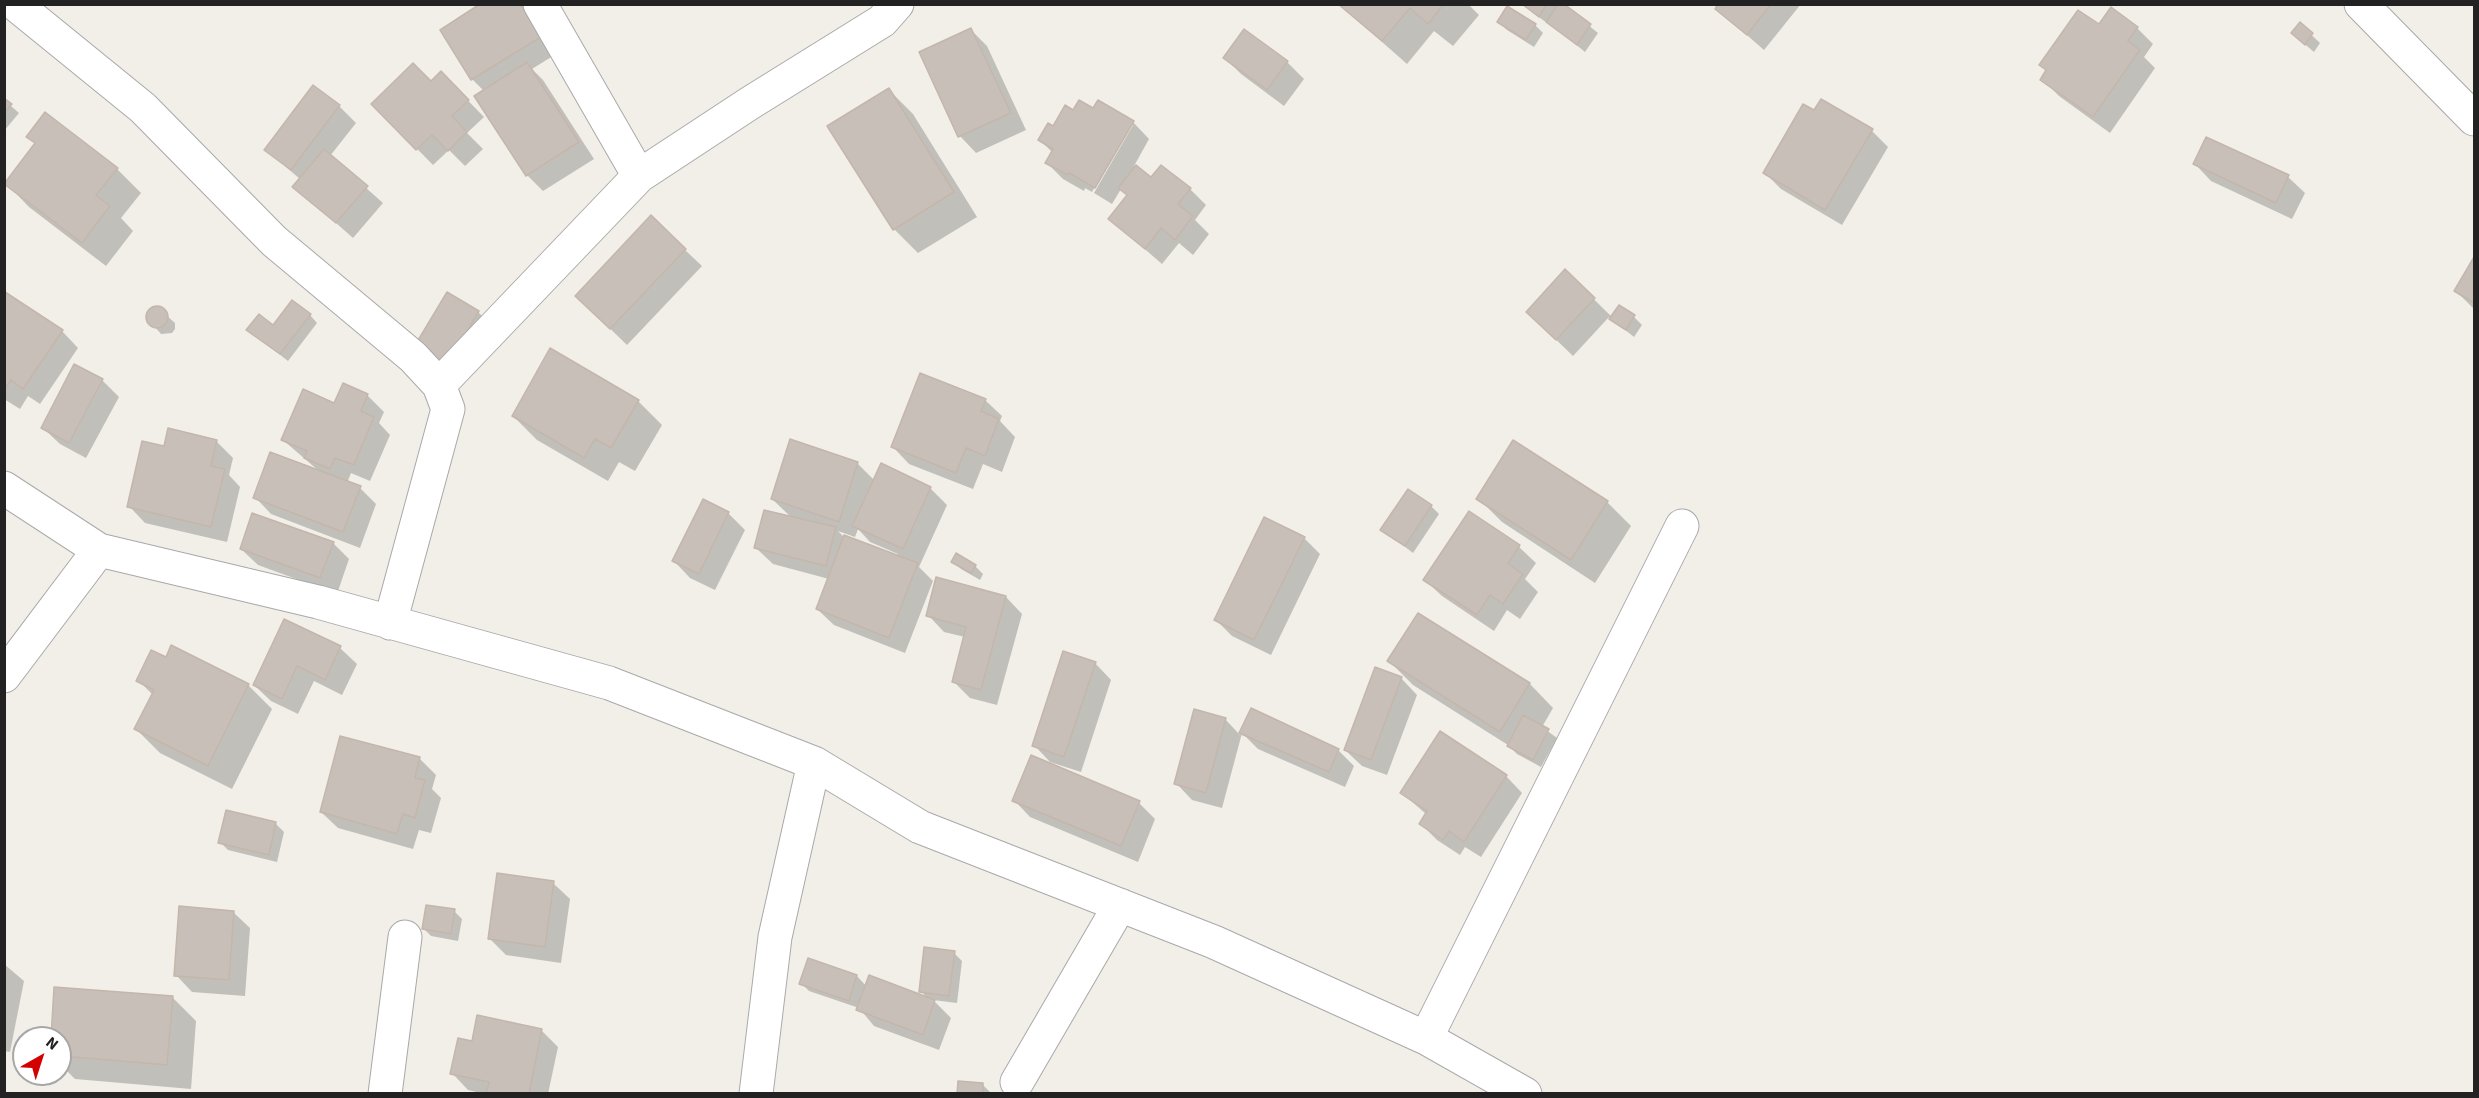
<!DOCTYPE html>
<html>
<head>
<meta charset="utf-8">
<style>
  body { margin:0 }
  #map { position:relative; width:2479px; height:1098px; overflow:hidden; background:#f2efe9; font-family:"Source Sans 3",sans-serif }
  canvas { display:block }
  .frame { position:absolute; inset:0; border:6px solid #222; pointer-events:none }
  .north { position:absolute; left:12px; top:1026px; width:60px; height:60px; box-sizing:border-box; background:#fff; border:2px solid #a7a7a7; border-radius:50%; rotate:39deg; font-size:16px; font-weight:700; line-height:24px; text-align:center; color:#222 }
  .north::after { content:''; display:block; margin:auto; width:21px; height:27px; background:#d40000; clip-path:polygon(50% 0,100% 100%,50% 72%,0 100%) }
</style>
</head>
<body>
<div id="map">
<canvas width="2479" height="1098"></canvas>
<div class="frame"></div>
<div class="north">N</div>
</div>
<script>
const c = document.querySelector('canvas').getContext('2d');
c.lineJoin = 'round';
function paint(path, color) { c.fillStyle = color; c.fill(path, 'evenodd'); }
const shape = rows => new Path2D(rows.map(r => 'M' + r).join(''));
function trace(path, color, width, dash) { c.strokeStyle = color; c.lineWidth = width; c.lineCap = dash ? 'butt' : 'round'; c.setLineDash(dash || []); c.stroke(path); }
paint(shape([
  [482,4,525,4,556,54,532,69,543,80,594,159,543,191,527,175,484,91,473,80,442,30],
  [1339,4,1468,4,1479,15,1453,46,1434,31,1407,64],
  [1521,4,1562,4,1598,33,1585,52,1548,22,1547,23],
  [1720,4,1801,4,1764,50,1717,9],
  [1499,22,1535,25,1543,33,1534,47,1507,30],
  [2300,24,2320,43,2314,52,2301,41],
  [2099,26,2137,28,2153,44,2144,57,2155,68,2110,133,2059,96,2042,79],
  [971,30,987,46,1026,130,976,153,960,136,921,52],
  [1245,31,1287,62,1304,79,1284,106,1241,74,1225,58],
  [441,73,484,117,467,133,483,149,465,166,449,150,433,165,373,104,431,83],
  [313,87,339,106,356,123,330,156,383,203,353,238,294,186,300,179,266,150],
  [889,90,913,114,977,217,918,253,894,229],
  [4,100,19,113,4,131],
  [1093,110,1133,122,1149,139,1134,166,1151,180,1190,189,1206,205,1195,220,1209,234,1193,255,1179,243,1162,264,1110,219,1128,196,1121,189,1112,204,1094,193,1133,125,1130,125,1092,192,1085,188,1084,191,1063,179,1046,162,1052,152,1040,140,1074,112],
  [1815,112,1872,131,1888,147,1842,225,1781,189,1765,173],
  [28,137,117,169,141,193,121,218,133,231,106,266,29,207,6,183,36,144],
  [2195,164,2288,177,2305,193,2292,219,2211,181],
  [685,250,702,266,627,345,593,312],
  [2474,260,2474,309,2456,291],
  [1566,272,1612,317,1634,317,1642,325,1634,337,1609,317,1573,356,1544,328],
  [6,294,62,331,78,348,40,404,28,396,20,409,4,399],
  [448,294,478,312,495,329,463,382],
  [157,307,175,323,175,329,172,333,161,334,149,320,148,314,152,309],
  [310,315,317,323,288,361,248,330,274,327],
  [75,366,102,380,119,397,86,458,60,444,43,428],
  [367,395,384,412,379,423,390,435,370,481,351,473,347,483,360,488,376,504,360,548,271,514,255,497,320,472,283,440],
  [985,400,1002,416,1000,421,1015,437,1002,472,983,464,973,489,909,464,893,447],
  [638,401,662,425,635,471,619,462,608,481,537,440,513,416],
  [216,441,233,458,229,475,240,487,227,542,145,523,129,506,165,448],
  [791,441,858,464,874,480,881,465,930,488,947,505,919,567,933,581,905,653,834,625,817,609,829,579,773,564,756,548,792,518,772,499],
  [858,529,870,542,898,554,897,557,845,538,838,531,855,537],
  [1514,442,1607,502,1631,526,1595,583,1502,522,1478,498],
  [704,501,728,513,745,530,715,590,690,578,674,561],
  [1431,506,1439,514,1413,553,1382,529],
  [1469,513,1519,547,1536,563,1525,579,1538,592,1520,619,1507,610,1494,631,1442,596,1425,580],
  [1304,538,1320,554,1271,655,1232,636,1216,620],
  [333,543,349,559,337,594,258,565,241,549],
  [953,561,975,566,983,574,980,580,961,569],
  [1006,597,1022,614,997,705,970,698,953,681,965,637,944,632,928,615],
  [1419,615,1530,684,1553,708,1542,727,1557,738,1541,767,1517,754,1508,745,1413,685,1389,661],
  [285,621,340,648,357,664,342,695,314,681,298,714,271,701,254,685],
  [166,659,248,685,272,709,232,789,160,753,136,729,153,695,138,680],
  [1095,663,1111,680,1081,772,1050,762,1034,745],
  [1401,678,1417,695,1387,775,1362,766,1345,750],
  [1251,710,1338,750,1354,766,1345,787,1258,749,1242,733,1222,808,1192,800,1176,783,1225,719,1240,735],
  [341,738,420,759,436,775,432,789,441,798,431,833,419,830,413,849,338,828,321,812],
  [1506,776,1522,793,1481,857,1465,847,1460,855,1437,840,1421,824,1426,814,1402,793],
  [1014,800,1139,803,1155,819,1138,862,1030,817],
  [276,824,284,832,277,862,228,850,220,842],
  [553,883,570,899,561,963,506,955,489,938],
  [454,911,462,919,458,941,431,936,423,928],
  [233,912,250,928,245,996,192,992,176,975],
  [954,953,962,961,957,1003,933,1000,951,1018,939,1050,874,1026,859,1008,809,991,801,983,857,976,867,987,928,999,921,991],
  [4,964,24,981,10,1052,4,1051],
  [172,997,196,1021,191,1089,75,1079,60,1064,60,1038,52,1038],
  [541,1030,558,1047,548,1094,485,1094,468,1090,452,1073],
  [983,1085,992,1094,959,1094]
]), '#0003');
const building = shape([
  [480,4,521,4,541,37,471,80,440,30,480,4],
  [1338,4,1444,4,1428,24,1410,8,1382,41,1338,4],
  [1522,4,1547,4,1539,17,1522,4],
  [1558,4,1564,4,1591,24,1577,45,1546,22,1558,4],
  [1718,4,1771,4,1747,35,1715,9,1718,4],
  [1507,6,1536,24,1526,40,1497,22,1507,6],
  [2111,7,2138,27,2128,41,2140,50,2093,117,2040,80,2046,70,2039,65,2078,10,2099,24,2111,7],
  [2300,22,2313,33,2305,45,2291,33,2300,22],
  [971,28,1011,113,958,137,919,52,971,28],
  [1244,29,1288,61,1267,90,1223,58,1244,29],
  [527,62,579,142,526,176,474,96,527,62],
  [413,63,431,81,441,71,469,100,452,116,467,132,448,151,432,135,416,150,371,104,413,63],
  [313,85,340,105,291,170,264,150,313,85],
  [889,88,954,192,893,230,827,126,889,88],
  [4,98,12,104,4,113,4,98],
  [1821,99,1873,129,1825,210,1763,173,1803,104,1814,110,1821,99],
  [1079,100,1093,108,1098,100,1134,121,1095,188,1069,173,1068,175,1045,163,1053,149,1038,140,1048,123,1053,126,1065,105,1073,110,1079,100],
  [45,112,118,168,96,195,110,206,82,243,4,184,35,143,26,137,45,112],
  [2206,137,2289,175,2276,203,2193,164,2206,137],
  [324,149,368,186,336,223,292,187,324,149],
  [1136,165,1151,177,1161,165,1191,188,1178,204,1193,216,1175,240,1161,228,1145,249,1108,219,1127,195,1118,188,1136,165],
  [651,215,686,249,610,329,575,296,651,215],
  [2474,257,2474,303,2454,291,2474,257],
  [1565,269,1595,298,1556,340,1526,312,1565,269],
  [5,292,63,330,23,389,11,380,4,391,5,292],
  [447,292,479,311,446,367,414,347,447,292],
  [292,300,311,314,280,354,246,330,259,314,273,325,292,300],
  [1619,305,1635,315,1626,330,1609,319,1619,305],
  '146 317a11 11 0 1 1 22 0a11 11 0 1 1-22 0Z',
  [550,348,639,400,611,448,595,439,584,458,512,416,550,348],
  [74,364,103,379,69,443,41,428,74,364],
  [920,373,986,399,981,411,999,419,985,456,966,448,956,473,891,447,920,373],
  [343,383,368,394,361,411,374,417,354,465,335,458,330,469,304,458,307,451,281,440,303,389,334,403,343,383],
  [168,428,217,440,211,466,225,469,211,527,127,507,142,441,164,446,168,428],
  [790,439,858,462,839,522,771,499,790,439],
  [1513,440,1608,501,1571,560,1476,499,1513,440],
  [270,452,361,486,343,532,253,498,270,452],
  [881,463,931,487,903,549,852,526,881,463],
  [1408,489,1432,505,1405,546,1380,530,1408,489],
  [703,499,729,512,699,574,672,561,703,499],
  [764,510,836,527,826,566,754,548,764,510],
  [1469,511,1520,545,1508,564,1523,574,1503,604,1490,595,1477,615,1423,580,1469,511],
  [252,513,334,542,320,578,240,549,252,513],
  [1264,517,1305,537,1254,640,1214,620,1264,517],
  [844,535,918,563,889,638,816,609,844,535],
  [956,553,976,565,971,573,951,562,956,553],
  [936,577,1006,596,981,690,952,682,966,627,926,616,936,577],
  [1418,613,1530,683,1500,732,1387,661,1418,613],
  [284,619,341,646,325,680,297,666,282,699,253,685,284,619],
  [171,645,249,684,208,766,134,729,154,690,136,681,151,650,166,657,171,645],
  [1063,651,1096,662,1064,757,1032,746,1063,651],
  [1375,667,1402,677,1371,760,1344,750,1375,667],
  [1251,708,1339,749,1329,772,1239,733,1251,708],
  [1194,709,1226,718,1206,793,1174,784,1194,709],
  [1523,715,1549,729,1533,760,1507,746,1523,715],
  [1440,731,1507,775,1464,842,1449,831,1443,840,1419,824,1427,811,1400,793,1440,731],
  [340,736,420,757,415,778,425,780,415,818,403,814,397,834,320,812,340,736],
  [1031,755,1140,801,1121,846,1012,801,1031,755],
  [226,810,276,822,269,855,218,843,226,810],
  [497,873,554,881,545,947,488,939,497,873],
  [426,905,455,909,451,934,422,929,426,905],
  [179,906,234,911,229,980,174,976,179,906],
  [924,947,955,951,949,996,919,992,924,947],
  [808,958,857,975,849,1001,799,984,808,958],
  [869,975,935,1000,923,1035,856,1010,869,975],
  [54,987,173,996,167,1065,60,1056,60,1038,51,1038,54,987],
  [477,1015,542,1029,529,1094,486,1094,489,1082,450,1074,458,1038,472,1041,477,1015],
  [958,1081,983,1083,983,1094,957,1094,958,1081]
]);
paint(building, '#c7bfb8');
trace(building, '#c4b6ab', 1.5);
const minor = shape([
  [15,4,143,108,274,241,413,357,439,385,448,409,390,623],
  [540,4,639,176],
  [2361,4,2474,119],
  [439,385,639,176,750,103,882,21,897,4],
  [4,488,99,550],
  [4,676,99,550,318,602,609,683,814,763,920,827,1214,942,1426,1038,1525,1094],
  [1426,1038,1682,526],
  [1017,1082,1120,905],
  [385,1094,405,937],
  [756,1094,775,937,814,763]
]);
trace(minor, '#a9a9a9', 35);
trace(minor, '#fff', 33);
</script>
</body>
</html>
